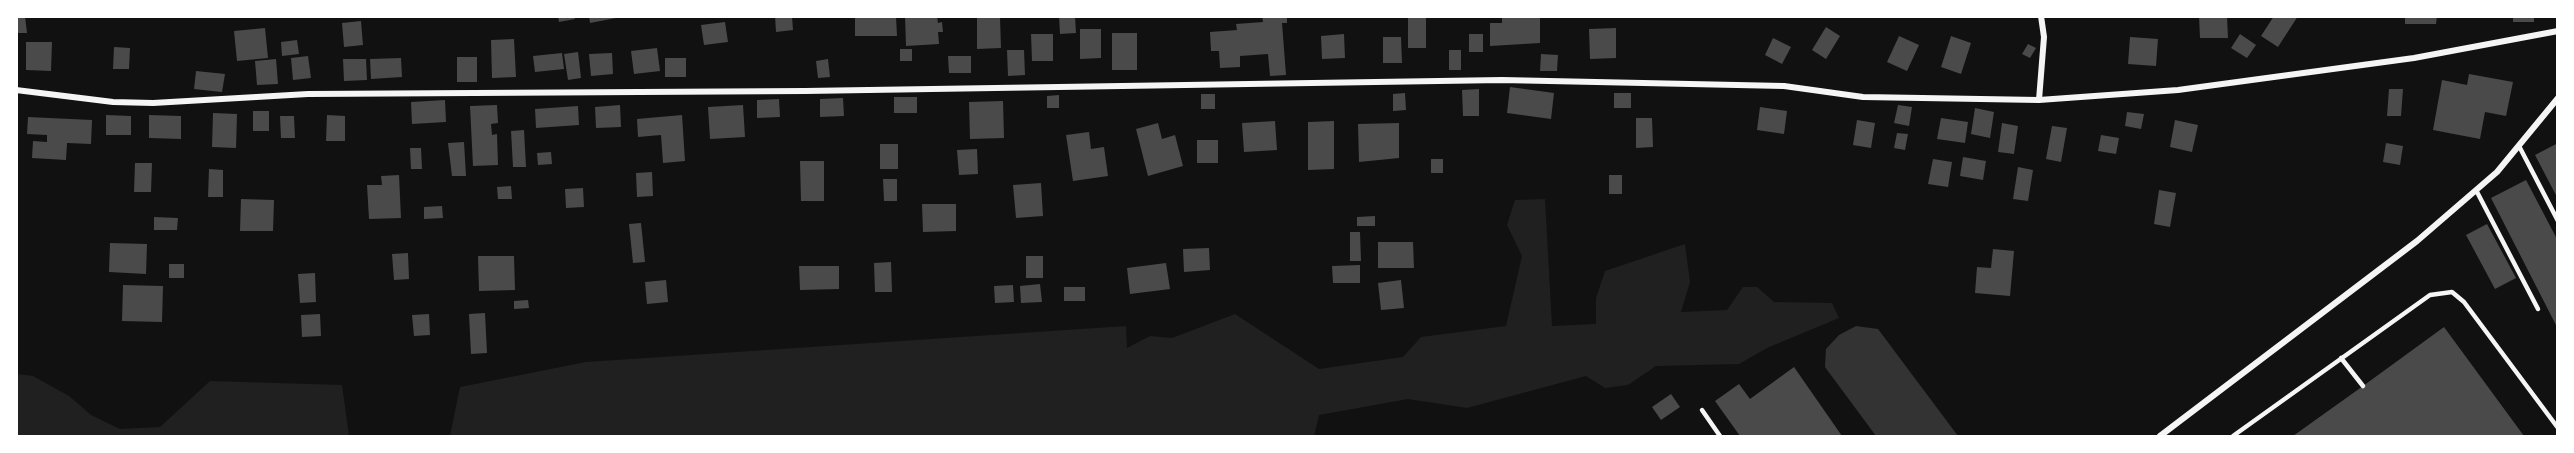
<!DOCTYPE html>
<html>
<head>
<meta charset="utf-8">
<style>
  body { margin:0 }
  #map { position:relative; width:2574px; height:453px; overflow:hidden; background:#111; font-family:Raleway,sans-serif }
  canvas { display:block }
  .frame { position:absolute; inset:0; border:18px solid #fff; pointer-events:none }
</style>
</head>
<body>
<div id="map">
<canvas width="2574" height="453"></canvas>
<div class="frame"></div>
</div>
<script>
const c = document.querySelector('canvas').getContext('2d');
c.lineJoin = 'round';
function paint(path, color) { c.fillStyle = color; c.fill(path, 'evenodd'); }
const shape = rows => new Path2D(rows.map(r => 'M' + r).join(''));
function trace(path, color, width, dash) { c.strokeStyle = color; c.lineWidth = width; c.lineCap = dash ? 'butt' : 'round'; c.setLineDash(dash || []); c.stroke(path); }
paint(shape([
  [1545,199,1552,326,1596,324,1596,298,1605,271,1685,244,1690,282,1681,312,1727,310,1743,287,1757,287,1774,302,1832,303,1839,318,1767,348,1739,364,1656,366,1628,385,1605,388,1586,376,1467,408,1408,399,1319,415,1314,436,450,436,460,387,586,362,1126,326,1127,348,1150,336,1172,338,1235,314,1319,369,1403,357,1421,337,1506,326,1522,256,1507,225,1515,200],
  [17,374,33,376,69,396,91,415,120,429,160,427,210,381,342,385,349,436,17,436]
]), '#202020');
paint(shape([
  [1856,326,1878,329,1958,436,1876,436,1825,367,1826,349,1839,335]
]), '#333');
paint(shape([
  [16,16,25,16,27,33,16,33],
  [558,16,574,16,575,19,559,22],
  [589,16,616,16,616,18,590,23],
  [775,16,792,16,793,30,776,32],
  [855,16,896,16,897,36,855,36],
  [905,16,937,16,938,23,942,22,943,32,938,32,939,44,906,46],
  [1059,16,1075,16,1076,33,1060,34],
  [1262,16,1287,16,1287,23,1282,23,1286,75,1270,76,1268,54,1240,56,1240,67,1220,68,1219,51,1211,51,1210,32,1237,30,1236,24,1263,22],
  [1408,16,1426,16,1426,48,1408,48],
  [1502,16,1540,16,1540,43,1490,46,1490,23,1502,23],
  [2199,16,2227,16,2228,38,2200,38],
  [2274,16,2298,16,2278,47,2261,36],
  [2405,16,2437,16,2436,24,2405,24],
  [2513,16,2534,16,2534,22,2513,22],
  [977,17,1000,17,1001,48,977,49],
  [361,21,363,45,344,47,342,23],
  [725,22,728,42,704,45,701,25],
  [1826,27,1840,36,1826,59,1812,50],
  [265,28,268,58,237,61,234,31],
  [1616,28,1616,58,1590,59,1589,29],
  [1080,29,1101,29,1101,58,1080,59],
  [1112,33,1137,33,1137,70,1112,70],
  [1031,34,1053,34,1053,61,1032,61],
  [1344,34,1345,58,1322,59,1321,36],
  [1469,34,1483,34,1483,52,1469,52],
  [2240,34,2256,45,2247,58,2231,48],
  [1899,36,1919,45,1907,71,1887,62],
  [1951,36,1971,43,1961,74,1941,67],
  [1383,37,1401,37,1402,63,1383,63],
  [2130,37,2158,39,2156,66,2128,64],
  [1773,38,1791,47,1782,64,1765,55],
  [514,39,516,77,492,78,491,40],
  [297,40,299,54,282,56,281,42],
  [26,42,52,42,51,71,26,70],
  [2028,44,2036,48,2030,58,2022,54],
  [114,47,130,48,129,69,113,69],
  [657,48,660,71,634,74,631,51],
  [900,49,912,49,912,61,900,61],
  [1007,50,1024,50,1025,75,1008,76],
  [1449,50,1461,50,1461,70,1449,70],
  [578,52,581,78,568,80,564,54],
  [562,53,564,69,535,72,533,56],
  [612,53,613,74,591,76,589,54],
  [1541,54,1558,55,1557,71,1540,71],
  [308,56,311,78,293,80,291,58],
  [948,56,971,56,971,73,949,73],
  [457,57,477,57,477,82,457,82],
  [401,58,402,77,371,79,370,59],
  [665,58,686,58,686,77,665,77],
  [276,59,278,84,257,85,255,61],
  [343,59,366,59,367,80,344,81],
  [828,59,830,77,818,78,816,61],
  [196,71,225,74,222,92,194,89],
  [2469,74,2513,82,2506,116,2485,112,2480,139,2433,130,2442,80,2467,85],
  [1510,87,1554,93,1551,119,1507,113],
  [1479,89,1479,116,1463,116,1462,90],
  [2389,89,2403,89,2401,116,2387,116],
  [1405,93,1406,110,1393,111,1393,94],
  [1614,93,1631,93,1631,108,1614,108],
  [1201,94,1215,94,1215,109,1201,109],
  [1059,95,1059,108,1047,108,1047,96],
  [894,97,917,97,917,113,894,113],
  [843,98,844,116,820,117,820,99],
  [779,99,780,117,757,118,757,100],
  [445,100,446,122,412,124,411,102],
  [1003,101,1004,138,970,139,969,102],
  [497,105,498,123,491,124,492,135,497,134,498,165,473,166,470,106],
  [620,105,621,127,596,128,595,107],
  [743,105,745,137,710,139,708,107],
  [1898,105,1912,107,1909,126,1894,123],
  [578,106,579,125,536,128,535,109],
  [1760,107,1787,111,1784,134,1757,130],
  [1975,108,1994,112,1990,138,1971,134],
  [253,111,269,111,269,131,253,131],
  [2127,112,2144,114,2141,129,2125,126],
  [213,113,237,114,236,148,212,147],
  [106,115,131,116,131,135,106,135],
  [149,115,181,116,181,139,149,138],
  [327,115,345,116,345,141,326,141],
  [682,115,685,161,663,163,661,135,638,137,637,119],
  [280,116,294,116,295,138,281,138],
  [28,117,92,120,91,144,67,143,66,160,32,158,33,141,47,142,47,135,27,134],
  [1636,118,1652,118,1653,147,1636,148],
  [1941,118,1968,122,1965,143,1937,139],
  [1857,120,1875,123,1871,148,1853,145],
  [2175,120,2198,125,2192,152,2170,147],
  [1275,121,1277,150,1244,152,1242,123],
  [1334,121,1334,169,1308,170,1308,122],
  [1158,123,1162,139,1175,135,1183,166,1148,176,1136,129],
  [1399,123,1399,158,1359,162,1358,124],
  [2002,123,2018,126,2014,154,1998,152],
  [2052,126,2067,128,2061,162,2046,159],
  [524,130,526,167,513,167,511,131],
  [1089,132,1091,149,1104,147,1108,176,1073,181,1066,135],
  [1897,133,1908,134,1905,150,1894,148],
  [2101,135,2119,138,2116,154,2098,151],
  [1197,140,1218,140,1218,163,1197,163],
  [464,142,466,176,452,176,448,143],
  [2386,143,2403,146,2400,165,2383,162],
  [2558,143,2558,199,2535,155],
  [880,144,898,144,898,169,880,169],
  [410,148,421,148,422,169,411,169],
  [977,149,978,174,959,175,957,150],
  [551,152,552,164,538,165,537,153],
  [1963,157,1986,161,1983,180,1960,176],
  [1431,159,1443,159,1443,173,1431,173],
  [1933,159,1952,162,1948,187,1928,184],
  [800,161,824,161,824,201,801,201],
  [135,163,152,163,151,192,134,192],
  [2018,167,2033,170,2028,201,2013,199],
  [209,169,223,170,223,197,208,197],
  [652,172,653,196,637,197,636,173],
  [399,175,401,218,369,219,367,185,382,185,381,176],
  [1609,175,1622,175,1622,194,1609,194],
  [883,179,897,179,897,201,884,201],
  [2526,180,2558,241,2558,329,2491,198],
  [1041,183,1043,216,1016,218,1013,185],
  [511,186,512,199,498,199,497,187],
  [583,188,584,207,566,208,565,189],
  [2159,190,2176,193,2170,227,2154,224],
  [241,199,274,200,273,231,240,231],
  [922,204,956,204,956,231,923,232],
  [442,206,443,218,424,219,424,207],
  [1375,216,1375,226,1357,226,1357,217],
  [154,217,178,218,177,230,154,230],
  [641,223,645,262,633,263,629,224],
  [2487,224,2516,278,2495,289,2466,235],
  [1350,232,1360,232,1361,261,1350,261],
  [1378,242,1413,242,1414,268,1378,268],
  [110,243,147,244,146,274,109,272],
  [1209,248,1210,270,1184,272,1183,249],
  [1993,249,2014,251,2010,296,1975,293,1977,267,1991,268],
  [408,253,409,279,394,280,392,254],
  [478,256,514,256,515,290,479,291],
  [1026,256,1043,256,1043,278,1026,278],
  [891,262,892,292,875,292,874,263],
  [1166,263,1170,289,1130,294,1127,268],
  [169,264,184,264,184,278,169,278],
  [1360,265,1360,283,1333,283,1332,266],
  [799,266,839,266,839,289,800,290],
  [315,273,316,302,300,303,298,274],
  [666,280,668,302,647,304,645,282],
  [1401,280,1404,308,1381,310,1378,283],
  [1040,284,1042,302,1021,303,1020,286],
  [123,285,163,286,162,322,122,321],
  [1013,285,1014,302,995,303,994,286],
  [1064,287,1085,287,1085,301,1064,301],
  [528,300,529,308,514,309,514,301],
  [485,313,487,353,471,354,469,314],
  [320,314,321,336,302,337,301,315],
  [429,314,430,335,414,336,412,315],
  [2444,327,2524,436,2293,436,2363,386],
  [1794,367,1842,436,1740,436,1715,401,1739,384,1750,399],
  [1671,394,1680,407,1661,420,1652,407]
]), '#4a4a4a');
trace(shape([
  [2519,146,2558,221],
  [2476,190,2538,309],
  [2341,358,2363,386],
  [1702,410,1720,436],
  [2233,436,2430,295,2452,292,2464,302,2558,428]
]), '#f5f5f5', 4.5);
trace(shape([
  [16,90,113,102,153,103,308,94,805,91,1502,80,1784,86,1863,97,2039,100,2178,90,2414,58,2558,31],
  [2039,100,2044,37,2041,16],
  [2160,436,2417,241,2497,172,2558,98]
]), '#f5f5f5', 6);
</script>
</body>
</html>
